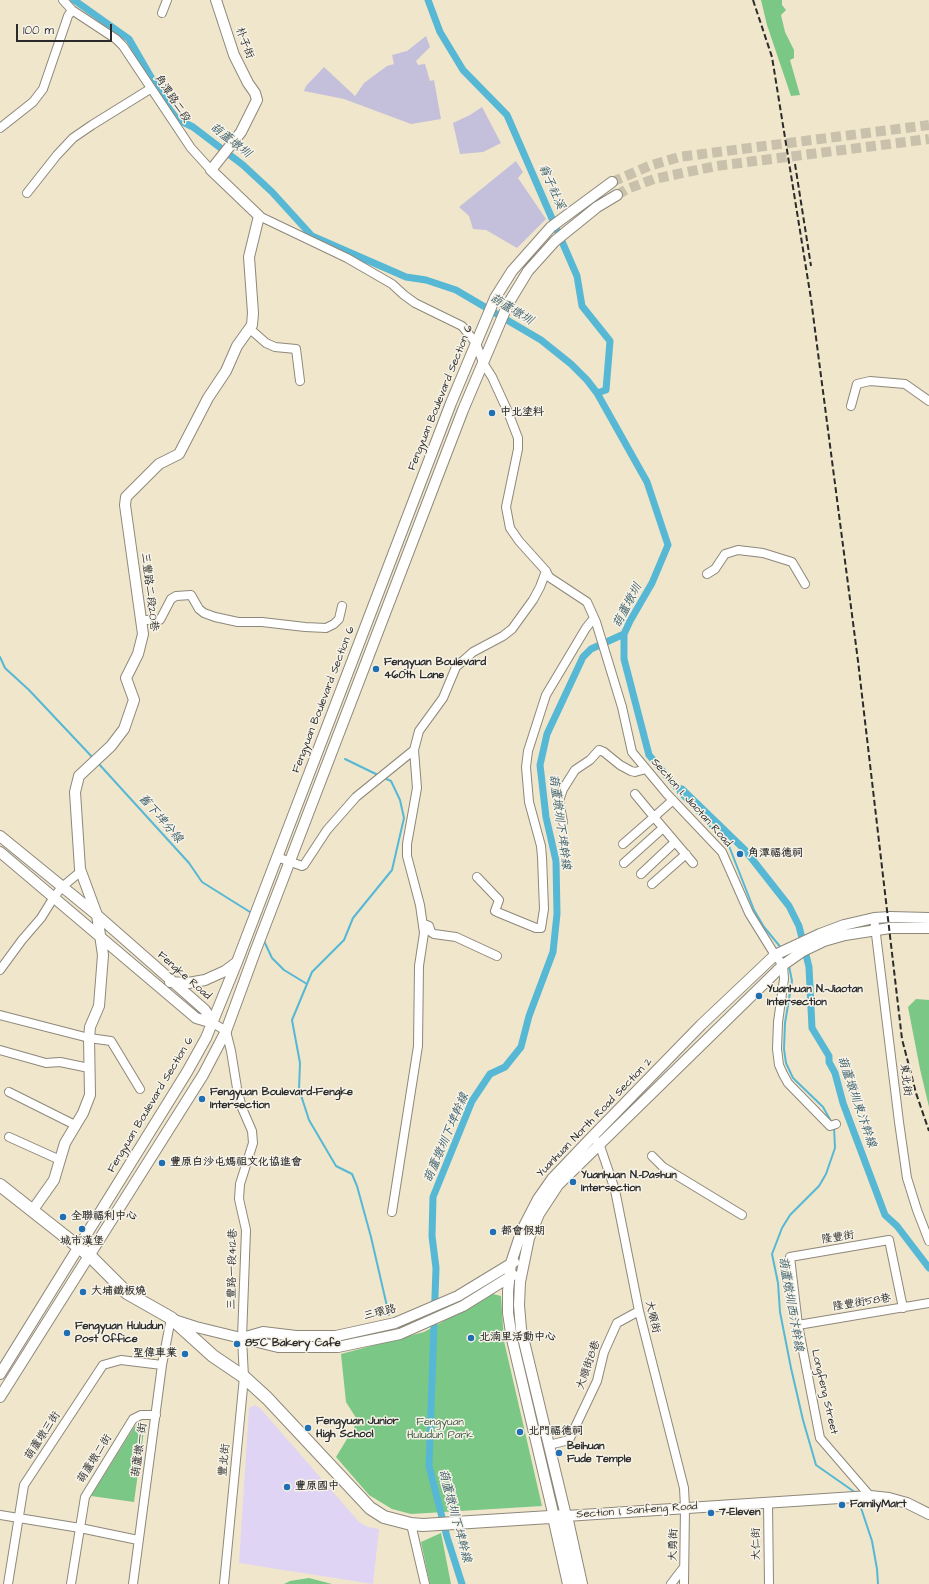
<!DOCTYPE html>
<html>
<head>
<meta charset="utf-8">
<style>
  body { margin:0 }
  #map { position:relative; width:929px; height:1584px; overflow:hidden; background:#f0e6cb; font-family:"Architects Daughter",sans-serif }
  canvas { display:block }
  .scale { position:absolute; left:16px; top:24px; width:96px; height:18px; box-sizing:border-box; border:2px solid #2b2b2b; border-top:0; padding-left:5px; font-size:12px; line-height:14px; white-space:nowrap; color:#2b2b2b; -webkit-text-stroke:3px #f7f3e8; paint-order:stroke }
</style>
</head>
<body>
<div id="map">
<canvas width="929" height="1584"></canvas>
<div class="scale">100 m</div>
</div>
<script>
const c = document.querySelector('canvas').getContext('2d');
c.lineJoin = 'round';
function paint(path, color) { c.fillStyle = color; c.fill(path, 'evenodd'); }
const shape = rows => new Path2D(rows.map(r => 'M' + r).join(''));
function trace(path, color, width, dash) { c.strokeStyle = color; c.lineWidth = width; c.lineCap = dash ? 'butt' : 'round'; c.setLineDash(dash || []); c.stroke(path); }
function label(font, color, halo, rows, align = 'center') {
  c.font = font + ' "Architects Daughter","LXGW WenKai TC",sans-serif'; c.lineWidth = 3; c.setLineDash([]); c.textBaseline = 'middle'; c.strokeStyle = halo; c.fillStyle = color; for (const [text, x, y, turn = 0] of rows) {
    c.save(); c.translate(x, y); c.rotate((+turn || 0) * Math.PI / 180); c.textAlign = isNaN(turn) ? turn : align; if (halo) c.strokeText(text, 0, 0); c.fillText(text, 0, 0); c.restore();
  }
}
paint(shape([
  [255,1405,260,1408,359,1522,368,1527,379,1529,373,1584,239,1563,249,1408]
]), '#e0d4f4');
paint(shape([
  [426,36,430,47,416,61,418,65,425,64,430,81,434,80,441,119,411,124,344,99,304,91,306,86,324,67,355,96,364,83,387,66,394,64,392,55,407,51],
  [482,107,501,143,483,152,460,154,453,123,470,115],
  [516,161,523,172,518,178,546,219,517,248,486,230,473,229,469,216,459,207]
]), '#c4c0db');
paint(shape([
  [761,0,782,0,782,5,786,10,781,15,785,32,794,50,794,58,790,60,800,95,791,96,767,25],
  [916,999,929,1000,929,1107,920,1069,908,1007],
  [493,1294,501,1296,504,1341,542,1506,411,1514,392,1509,369,1495,336,1457,358,1421,346,1402,341,1354,424,1332],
  [139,1423,145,1423,134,1502,91,1496,134,1427],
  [441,1533,451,1584,430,1584,421,1542],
  [309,1578,332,1584,284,1584,290,1581]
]), '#7bc786');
trace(shape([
  [0,657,5,668,29,690,94,759],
  [345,759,380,776],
  [98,763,189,863,202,882,250,912,251,915],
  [384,778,391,781,400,800,404,818,392,870,353,918,344,940,312,972,292,1020,300,1063,299,1089,309,1120,336,1166,352,1174,357,1186,371,1237,389,1315],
  [676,787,678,793,729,846,754,910,764,927,782,949],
  [264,941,272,958,284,970,307,984],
  [789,966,792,981,785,1023,784,1049,786,1063,793,1078,823,1107,832,1123],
  [834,1127,835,1148,826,1174,819,1186,790,1215,782,1228,772,1254,778,1283,780,1312,791,1368,803,1420,816,1465,856,1493],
  [858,1499,872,1541,877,1569,878,1584]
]), '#56b8d4', 2);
trace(shape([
  [74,0,129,39,170,110,177,119,193,127,243,165,272,192,312,236,406,277,426,280,456,290,541,340,571,364,587,380,597,393,647,482,668,545,652,583,630,621,624,634,624,659,649,755,676,787,682,789,745,850,789,906,799,926,809,967,812,1028,829,1056,829,1062,835,1073,843,1103,885,1215,897,1226,929,1268],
  [428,0,440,32,463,70,507,115,577,276,582,306,610,341,606,390,597,393],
  [462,1584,447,1537,429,1466,436,1268,432,1236,433,1197,472,1101,490,1074,505,1067,521,1047,529,1016,553,952,557,914,556,861,546,817,540,765,547,734,583,657,591,649,624,634]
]), '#56b8d4', 7);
trace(shape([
  [612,182,649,166,679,157,929,125],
  [617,195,627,189,654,179,716,166,929,139]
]), '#c9c1ab', 10, [10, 5]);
const minor = shape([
  [63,0,72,10,116,39,123,46,191,148,211,170],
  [162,13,167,0],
  [0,128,33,102,43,89,68,16,72,10],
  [27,193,57,155,73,138,92,125,150,89],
  [259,216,347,258,392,284,404,295,415,303,462,326,476,343,483,363,492,377,508,412,518,438,518,449,506,507,510,528,519,541,546,571,549,577,587,602,596,622,622,707,632,752,667,794,722,852,749,913,775,955,783,965,784,979,778,1022,777,1049,779,1065,783,1074,788,1083,830,1126,836,1124],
  [250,329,266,343,275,347,296,349,300,381],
  [851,406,857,384,870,381,905,384,929,401],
  [707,574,715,569,725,554,738,550,763,553,792,562,805,584],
  [142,620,160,620,171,599,176,596,191,595,199,609,204,613,215,617,238,622,262,622,305,627,326,628,334,624,339,619,342,606],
  [673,800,654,817,693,863],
  [563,822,559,801,563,789,575,770,590,760,599,750,604,752,620,765,631,771,635,772,646,769],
  [623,844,654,817,635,794],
  [277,857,302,866,304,865,327,830,356,797,414,750],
  [624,863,663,828],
  [641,874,675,842],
  [477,877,499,900,495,911,497,912,536,928,541,928,544,909,542,857,541,846,529,802,526,767,528,751,546,695,586,628,594,618],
  [652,884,686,854],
  [874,918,899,1122,907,1178,917,1210,929,1241],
  [424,924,429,926,431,932,434,934,456,937,497,956],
  [0,970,22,940,41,918,54,897,62,887,80,872],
  [0,1015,89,1038,111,1041,140,1089],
  [213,1023,226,1031,231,1051,237,1088,242,1108,252,1131,253,1143,240,1184,239,1199,246,1230,242,1338,244,1377,224,1584],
  [0,1050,46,1063,60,1062,89,1068],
  [9,1092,75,1125],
  [9,1137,60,1160],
  [592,1137,599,1143,615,1190,639,1311,684,1488,685,1507,684,1584],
  [652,1156,663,1167,742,1215],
  [392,1212,418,1046,419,966,424,933,420,905,407,856,407,844,417,788,414,750,419,731,443,698,456,667,473,652,503,636,512,629,533,600,540,587,546,571],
  [798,1325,929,1303],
  [549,1445,569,1440,597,1381,604,1352,617,1323,639,1311],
  [870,1496,820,1438,798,1325,790,1257,889,1240,903,1308],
  [768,1503,769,1584],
  [0,1515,80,1528,138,1540],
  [411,1524,425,1584],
  [8,1584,24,1485,103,1365,121,1360,162,1365],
  [71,1584,85,1497,133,1419,141,1415,156,1415],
  [133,1584,162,1365,171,1318],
  [671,1584,684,1567]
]);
const tertiary = shape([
  [0,836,97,915,205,1010,213,1023],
  [0,852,196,1018,213,1023],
  [929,928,890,928,845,935,824,941,803,951,783,965,558,1185,539,1214,529,1238,520,1282,519,1305,521,1329,566,1516,870,1496,889,1498,907,1503,929,1514],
  [170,982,188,983,205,980,225,971,237,962],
  [32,1211,54,1180,65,1143,83,1113,90,1095,89,1038,90,1027,99,1006,103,955,97,915,80,869,75,792,79,776,111,746,124,729,134,700,126,678,138,654,143,634,125,505,126,497,159,464,179,454,208,398,226,371,237,346,252,325,253,313,249,257,259,216,211,170,241,132,257,100,255,93,248,83,234,55,216,0],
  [174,1320,196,1327,278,1347,338,1347,400,1334,463,1306,513,1275],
  [242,1338,263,1332,296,1336,336,1336,395,1323,458,1296,514,1262],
  [0,1374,187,1072,206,1038,237,962,451,403,495,298,512,271,551,227,612,182],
  [0,1397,203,1075,226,1031,255,952,463,410,508,304,528,271,555,241,597,207,617,195],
  [554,1517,512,1339,508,1313,508,1291,511,1263,522,1230,538,1199,552,1179,592,1137,701,1025,775,955,820,934,844,925,874,918,890,917,929,918]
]);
const primary = shape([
  [0,1185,90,1256,127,1293,171,1318,213,1356,244,1377,267,1398,370,1508,384,1517,411,1524,423,1525,566,1516,581,1584],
  [554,1517,569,1584]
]);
trace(minor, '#8e887b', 10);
trace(tertiary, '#8e887b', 12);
trace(primary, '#8e887b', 14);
trace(minor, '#fff', 8);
trace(tertiary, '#fff', 10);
trace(primary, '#fff', 12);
trace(shape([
  [753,0,772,57,811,299,858,661,902,1039,916,1093,929,1131],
  [795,164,811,266]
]), '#2b2b2b', 2, [6, 3]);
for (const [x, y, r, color] of [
  [492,413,4,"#1f6fb2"],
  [376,669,4,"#1f6fb2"],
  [740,854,4,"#1f6fb2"],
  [759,996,4,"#1f6fb2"],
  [202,1099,4,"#1f6fb2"],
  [162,1163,4,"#1f6fb2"],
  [573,1182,4,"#1f6fb2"],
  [63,1217,4,"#1f6fb2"],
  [82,1229,4,"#1f6fb2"],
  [493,1232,4,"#1f6fb2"],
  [83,1292,4,"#1f6fb2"],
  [67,1333,4,"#1f6fb2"],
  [471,1338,4,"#1f6fb2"],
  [237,1344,4,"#1f6fb2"],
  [185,1354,4,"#1f6fb2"],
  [308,1428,4,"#1f6fb2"],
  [520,1432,4,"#1f6fb2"],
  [559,1453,4,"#1f6fb2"],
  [287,1487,4,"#1f6fb2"],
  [842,1505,4,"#1f6fb2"],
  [711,1513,4,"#1f6fb2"]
]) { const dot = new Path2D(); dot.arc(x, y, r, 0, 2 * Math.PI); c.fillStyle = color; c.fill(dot); trace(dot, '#f7f3e8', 1.5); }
label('11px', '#2b2b2b', '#f7f3e8', [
  ["朴子街",244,43,69],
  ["角潭路二段",172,99,56],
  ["Fengyuan Boulevard Section 6",441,398,-68],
  ["三豐路二段20巷",149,592,83],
  ["Fengyuan Boulevard Section 6",324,700,-69],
  ["Section 1, Jiaotan Road",691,803,48],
  ["Fengke Road",184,976,41],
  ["東北街",905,1080,83],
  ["Fengyuan Boulevard Section 6",151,1105,-59],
  ["Yuanhuan North Road Section 2",595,1118,-46],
  ["隆豐街",838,1238,-9],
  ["三豐路一段412巷",233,1269,-89],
  ["隆豐街58巷",862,1303,-9],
  ["三環路",380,1313,-14],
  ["大順街",652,1317,77],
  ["大順街8巷",589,1365,-71],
  ["Longfeng Street",824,1392,77],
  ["葫蘆墩三街",43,1436,-57],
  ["葫蘆墩一街",140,1450,-82],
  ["葫蘆墩二街",95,1459,-58],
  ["豐北街",225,1460,-84],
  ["Section 1, Sanfeng Road",637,1511,-4],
  ["大仁街",757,1544,-91],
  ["大勇街",674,1545,-89]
]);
label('bold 11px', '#2b2b2b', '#f7f3e8', [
  ["中北塗料",500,413],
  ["Fengyuan Boulevard",384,663],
  ["460th Lane",384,676],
  ["角潭福德祠",748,854],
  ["Yuanhuan N.-Jiaotan",767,990],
  ["Intersection",767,1003],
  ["Fengyuan Boulevard-Fengke",210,1093],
  ["Intersection",210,1106],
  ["豐原白沙屯媽祖文化協進會",170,1163],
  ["Yuanhuan N.-Dashun",581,1176],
  ["Intersection",581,1189],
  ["全聯福利中心",71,1217],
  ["都會假期",501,1232],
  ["城市漢堡",82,1242,"center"],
  ["大埔鐵板燒",91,1292],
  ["Fengyuan Huludun",75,1327],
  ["Post Office",75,1340],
  ["北湳里活動中心",479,1338],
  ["85C Bakery Cafe",245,1344],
  ["聖偉車業",177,1354,"right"],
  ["Fengyuan Junior",316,1422],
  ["High School",316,1435],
  ["北門福德祠",528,1432],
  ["Beihuan",567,1447],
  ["Fude Temple",567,1460],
  ["豐原國中",295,1487],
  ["FamilyMart",850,1505],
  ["7-Eleven",719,1513]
], 'left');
label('11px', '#435a46', '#f7f3e8', [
  ["Fengyuan",440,1423],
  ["Huludun Park",440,1436]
]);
label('italic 12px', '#3a5c66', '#f7f3e8', [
  ["葫蘆墩圳",230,141,38],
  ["翁子社溪",551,187,66],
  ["葫蘆墩圳",511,310,31],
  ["葫蘆墩圳",628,606,-63],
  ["舊下埤分線",160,819,49],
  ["葫蘆墩圳下埤幹線",559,822,82],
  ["葫蘆墩圳東汴幹線",856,1102,71],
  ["葫蘆墩圳下埤幹線",447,1138,-67],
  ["葫蘆燉圳西汴幹線",790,1304,80],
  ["葫蘆墩圳下埤幹線",454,1516,75]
]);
</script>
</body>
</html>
